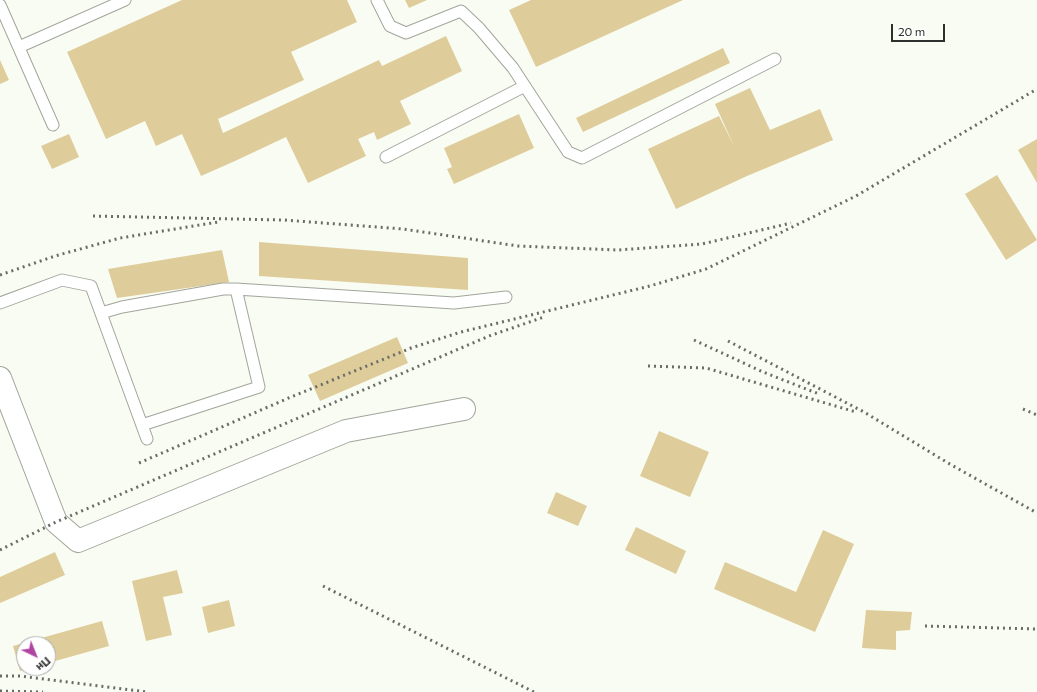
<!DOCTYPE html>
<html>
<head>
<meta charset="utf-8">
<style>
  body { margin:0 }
  #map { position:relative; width:1037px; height:692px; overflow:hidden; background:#f9fcf2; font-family:Commissioner,sans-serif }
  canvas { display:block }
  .north { position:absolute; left:16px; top:636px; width:40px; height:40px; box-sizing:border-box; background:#fff; border:1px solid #acacab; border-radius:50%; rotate:137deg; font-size:11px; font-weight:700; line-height:16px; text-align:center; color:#2f302d }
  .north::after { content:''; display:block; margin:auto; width:14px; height:18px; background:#b044a3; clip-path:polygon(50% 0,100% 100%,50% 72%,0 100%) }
  .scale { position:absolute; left:891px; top:24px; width:54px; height:18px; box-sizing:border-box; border:2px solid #2f302d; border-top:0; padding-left:5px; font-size:12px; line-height:14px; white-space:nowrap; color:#2f302d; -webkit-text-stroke:3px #fff; paint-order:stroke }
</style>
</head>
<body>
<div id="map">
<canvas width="1037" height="692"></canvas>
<div class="north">Пн</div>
<div class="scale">20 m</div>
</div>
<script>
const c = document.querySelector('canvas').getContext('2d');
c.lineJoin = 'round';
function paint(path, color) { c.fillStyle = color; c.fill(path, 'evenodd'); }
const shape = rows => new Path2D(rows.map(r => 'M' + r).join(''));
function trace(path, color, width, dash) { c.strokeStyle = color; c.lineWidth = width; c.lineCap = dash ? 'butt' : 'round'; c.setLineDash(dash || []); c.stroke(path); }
paint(shape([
  [182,0,347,0,357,22,291,52,304,80,218,119,223,133,379,60,382,66,446,36,462,71,400,101,411,124,377,140,374,132,358,139,366,156,308,183,286,137,235,161,201,176,182,134,156,146,145,121,106,139,67,52],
  [405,0,427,0,409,8],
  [531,0,683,0,536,67,509,10],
  [723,48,730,63,583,132,576,118],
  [0,60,9,80,0,84],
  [750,88,770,130,820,109,833,140,747,176,676,209,648,149,719,116,734,146,715,104],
  [519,114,534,148,454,184,447,169,452,167,444,148],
  [69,134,79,157,52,169,41,146],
  [1037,139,1037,183,1018,150],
  [997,175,1037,240,1006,260,965,194],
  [259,242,468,258,468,290,259,276],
  [222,250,229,282,117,298,108,269],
  [397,337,408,363,320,401,308,375],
  [659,431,709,452,690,497,640,476],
  [556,492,587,506,578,526,547,513],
  [636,527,686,551,676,574,625,550],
  [823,530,854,544,815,632,714,589,725,562,796,592],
  [55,552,65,575,0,603,0,577],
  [177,570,183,593,163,597,172,635,146,641,132,581],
  [229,600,235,626,208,633,202,607],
  [866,610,912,612,910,630,896,631,896,650,862,648],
  [102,621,109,646,48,663,48,644,24,644,24,668,30,668,20,671,13,646]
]), '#decd9b');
const lane = shape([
  [377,0,390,26,406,33,461,11,479,28,513,68,568,152,582,158,775,59],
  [0,5,53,125],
  [19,47,125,0],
  [386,157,525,86],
  [0,303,62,280,91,286,147,439],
  [101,313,122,307,223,289,236,289],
  [142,425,259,387,236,289,454,303,506,297]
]);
const street = shape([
  [0,378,56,522,78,541,346,431,464,409]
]);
trace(lane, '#a2a59c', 13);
trace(street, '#a2a59c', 24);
trace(lane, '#fff', 11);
trace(street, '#fff', 22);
trace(shape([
  [93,216,284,220,403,229,518,246,618,250,702,244,791,223],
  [0,275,55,256,120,238,218,222],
  [694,340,763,372,819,394],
  [728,341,864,412,948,463,1037,513],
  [648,366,706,368,856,412],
  [1023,409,1037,415],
  [139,463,291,397,411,348,461,332,650,286,706,269,856,196,1037,89],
  [0,550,56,522,489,336,544,317],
  [323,586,534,692],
  [925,626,1037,629],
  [0,676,20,676,148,692],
  [0,691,43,692]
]), '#6a6c67', 3, [2, 4]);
</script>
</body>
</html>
